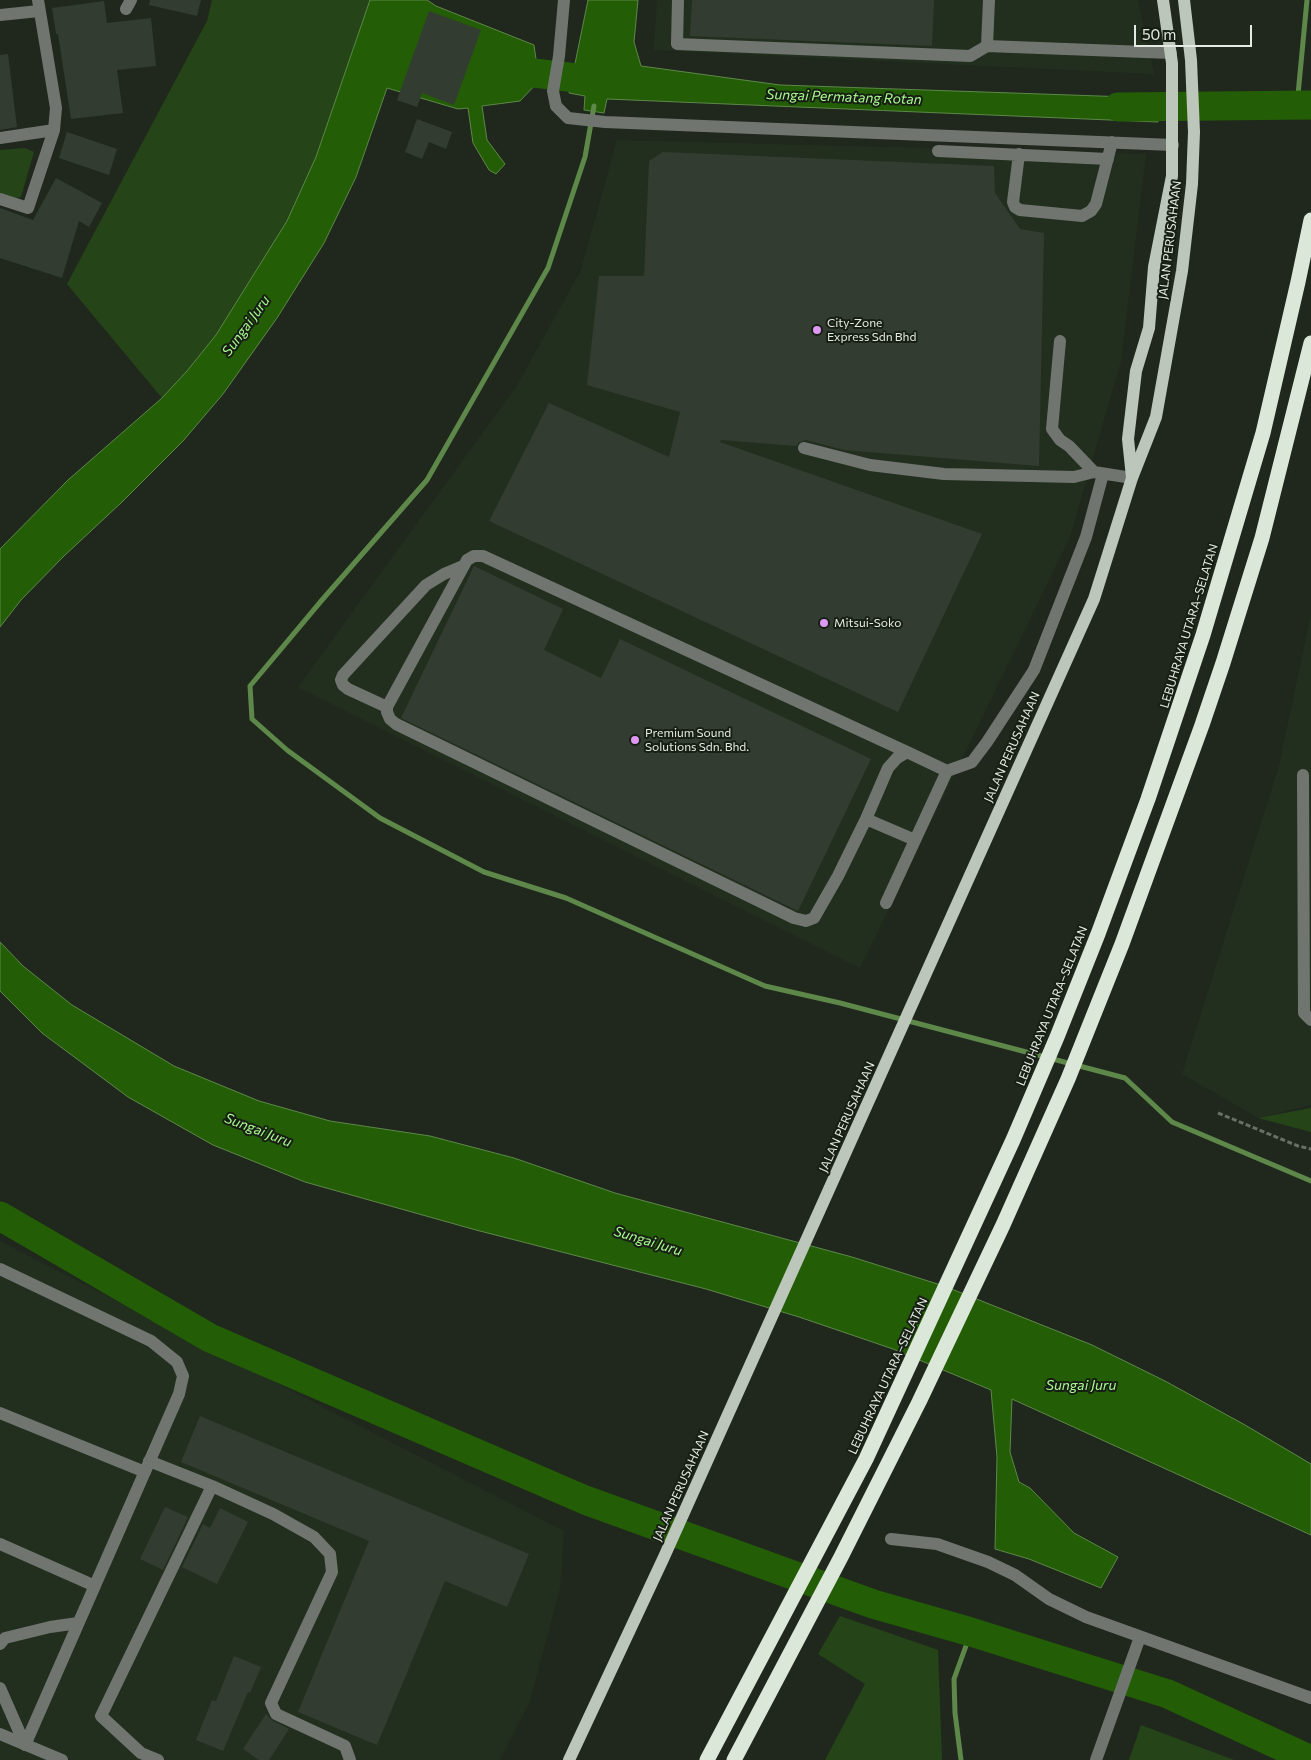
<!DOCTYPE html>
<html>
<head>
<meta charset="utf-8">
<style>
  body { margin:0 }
  #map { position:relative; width:1311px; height:1760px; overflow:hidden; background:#20281d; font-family:Commissioner,sans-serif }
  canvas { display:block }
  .scale { position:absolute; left:1134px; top:25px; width:118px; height:22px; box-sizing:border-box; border:2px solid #e5ebe4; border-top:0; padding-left:6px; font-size:15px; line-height:18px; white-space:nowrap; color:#e5ebe4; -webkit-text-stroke:4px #171f14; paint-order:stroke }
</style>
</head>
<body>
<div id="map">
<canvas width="1311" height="1760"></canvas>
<div class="scale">50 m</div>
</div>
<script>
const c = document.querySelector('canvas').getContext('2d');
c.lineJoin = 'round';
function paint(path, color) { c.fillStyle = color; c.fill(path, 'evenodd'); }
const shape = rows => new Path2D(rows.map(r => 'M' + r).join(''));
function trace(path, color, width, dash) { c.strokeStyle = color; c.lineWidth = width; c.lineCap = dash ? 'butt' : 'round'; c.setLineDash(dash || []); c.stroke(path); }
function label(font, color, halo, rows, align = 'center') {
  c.font = font + ' Commissioner,sans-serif'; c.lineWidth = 4; c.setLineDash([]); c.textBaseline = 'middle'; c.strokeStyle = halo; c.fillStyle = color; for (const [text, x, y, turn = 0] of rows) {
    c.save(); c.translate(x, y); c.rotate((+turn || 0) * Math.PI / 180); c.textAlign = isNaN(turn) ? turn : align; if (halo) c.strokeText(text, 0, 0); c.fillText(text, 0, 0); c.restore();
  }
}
paint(shape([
  [657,0,1138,0,1154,74,654,50],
  [617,140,1146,154,1121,361,1070,537,860,968,298,687,516,387,581,270],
  [1311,614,1311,1105,1258,1118,1182,1074,1279,766],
  [0,1241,564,1531,560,1588,530,1701,500,1760,0,1760]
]), '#222f1e');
paint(shape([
  [212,0,370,0,316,157,287,221,216,335,187,371,162,398,67,284,207,21],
  [25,148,34,152,21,197,16,198,0,193,0,150],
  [1311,1108,1311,1132,1258,1118],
  [840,1616,938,1650,942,1760,825,1760,865,1684,818,1654],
  [1141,1725,1234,1760,1129,1760]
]), '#254519');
const water = shape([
  [370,0,427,0,436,6,534,45,539,81,520,101,482,106,487,140,505,164,496,174,489,170,473,143,468,108,458,109,387,88,356,177,324,243,277,318,223,394,183,441,122,502,64,556,21,600,0,627,0,549,68,480,162,398,187,371,216,335,287,221,316,157,370,0],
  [588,0,638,0,634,42,641,66,780,85,1157,98,1158,122,607,99,604,113,584,110,585,96,569,93,588,0],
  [0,942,23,966,72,1005,174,1066,259,1101,330,1121,430,1136,514,1158,615,1193,852,1257,944,1286,1092,1345,1165,1381,1245,1425,1311,1464,1311,1535,1012,1399,1010,1452,1019,1482,1030,1488,1074,1533,1118,1557,1101,1588,1029,1559,995,1549,997,1457,991,1390,893,1349,799,1317,706,1289,476,1230,305,1182,213,1145,128,1097,42,1033,0,991,0,942]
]);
paint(water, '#235d06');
trace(water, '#5d8849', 1);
trace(shape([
  [1297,105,1307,0],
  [594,106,585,157,548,268,427,480,322,600,250,686,252,719,287,750,380,818,484,872,566,898,765,986,840,1003,1125,1078,1172,1122,1311,1181],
  [961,1760,955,1713,954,1679,971,1632]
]), '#5d8849', 5);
trace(shape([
  [500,69,610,82],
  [1118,107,1311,105],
  [0,1216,210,1338,585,1500,873,1604,971,1632,1168,1694,1311,1760]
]), '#235d06', 29);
paint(shape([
  [150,0,201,0,197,16,149,5],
  [692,0,934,0,932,46,690,36],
  [104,1,107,23,151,18,156,66,117,70,123,113,71,119,58,34,56,34,52,8],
  [429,11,481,30,454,105,422,93,417,107,397,100],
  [8,54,17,127,0,130,0,55],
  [417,119,452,132,446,149,429,142,422,159,405,152],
  [67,132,117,149,109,175,59,158],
  [663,152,994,166,995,193,1020,229,1044,233,1039,466,844,450,806,440,799,442,796,446,721,440,720,442,982,534,898,712,489,521,549,403,669,457,680,412,587,385,599,276,644,276,649,161],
  [56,178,102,203,89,227,79,221,62,278,0,258,0,208,33,220],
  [474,566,563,609,544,650,601,678,620,639,871,759,798,911,401,718],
  [200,1416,529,1554,507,1607,445,1581,377,1745,298,1712,369,1541,181,1462],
  [165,1507,188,1517,163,1570,140,1559],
  [220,1508,248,1522,217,1584,182,1567,203,1524,210,1528],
  [234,1656,261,1667,250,1693,248,1692,223,1751,196,1740,212,1700,216,1701],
  [266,1714,273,1721,289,1729,269,1760,259,1760,243,1749]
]), '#333c30');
trace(shape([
  [1218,1113,1298,1146,1311,1149]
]), '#686f65', 3, [5, 2.5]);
trace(shape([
  [564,0,559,56,553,91,556,106,568,118,605,122,1173,145],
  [678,0,677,44,970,56,987,46,1171,53],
  [126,9,131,0],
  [0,15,39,11],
  [987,46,989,0],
  [0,138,54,130],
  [938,151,1108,159],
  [1019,154,1013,202,1015,207,1020,210,1082,216,1091,211,1096,204,1112,142],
  [0,199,28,208,54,130,56,108,38,0],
  [1060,341,1052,429,1060,440,1069,446,1094,472],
  [804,448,870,465,944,474,1074,477,1094,472,1132,478],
  [387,707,348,689,343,685,341,680,343,675,426,585,444,574,463,566],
  [907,752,483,556,474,556,467,560,387,707,387,712,390,719,396,724,794,918,806,921,814,918,838,876,866,819,888,768,897,758,907,752,947,771,972,762,987,742,1034,670,1086,537,1103,474],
  [1303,775,1304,1013,1311,1020],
  [866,819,915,840],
  [886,903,947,771],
  [0,1269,151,1341,177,1362,183,1376,179,1394,25,1745],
  [0,1413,145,1472],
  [149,1461,212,1486,273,1514,314,1537,330,1554,332,1572,271,1703,276,1714,345,1746,350,1760],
  [891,1539,937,1544,988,1562,1015,1575,1049,1599,1086,1617,1311,1698],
  [0,1544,95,1586],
  [0,1644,5,1638,50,1627,78,1623],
  [0,1688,25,1745],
  [0,1734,62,1760],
  [158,1760,141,1753,101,1716,212,1486],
  [1096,1760,1140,1637]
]), '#717570', 12);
trace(shape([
  [1132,477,1128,439,1136,371,1149,328,1154,267,1172,176,1172,63,1163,0],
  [569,1760,664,1557,1094,599,1132,478,1156,417,1182,271,1192,184,1194,132,1191,60,1184,0]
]), '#bdc6ba', 12);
trace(shape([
  [707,1760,866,1459,1013,1140,1057,1037,1098,934,1148,799,1203,635,1263,433,1298,282,1311,220],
  [734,1760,841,1557,919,1402,1003,1225,1068,1079,1122,944,1202,725,1223,663,1262,538,1311,343]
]), '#dbe7d8', 15);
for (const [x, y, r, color] of [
  [817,330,5,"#de98f2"],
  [824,623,5,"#de98f2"],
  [635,740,5,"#de98f2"]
]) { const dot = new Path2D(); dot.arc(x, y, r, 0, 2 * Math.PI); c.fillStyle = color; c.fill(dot); trace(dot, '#171f14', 2); }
label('12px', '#e5ebe4', '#171f14', [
  ["JALAN PERUSAHAAN",1170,240,-83],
  ["LEBUHRAYA UTARA–SELATAN",1189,626,-73],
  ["JALAN PERUSAHAAN",1012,747,-66],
  ["LEBUHRAYA UTARA–SELATAN",1052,1006,-68],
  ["JALAN PERUSAHAAN",847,1117,-66],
  ["LEBUHRAYA UTARA–SELATAN",888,1376,-65],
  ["JALAN PERUSAHAAN",681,1486,-66]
]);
label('12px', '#e5ebe4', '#171f14', [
  ["City-Zone",827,323],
  ["Express Sdn Bhd",827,337],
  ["Mitsui-Soko",834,623],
  ["Premium Sound",645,733],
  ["Solutions Sdn. Bhd.",645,747]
], 'left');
label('italic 14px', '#aaf990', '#171f14', [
  ["Sungai Permatang Rotan",844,97,2],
  ["Sungai Juru",246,326,-54],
  ["Sungai Juru",258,1130,21],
  ["Sungai Juru",648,1241,17],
  ["Sungai Juru",1081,1385]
]);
</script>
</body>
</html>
